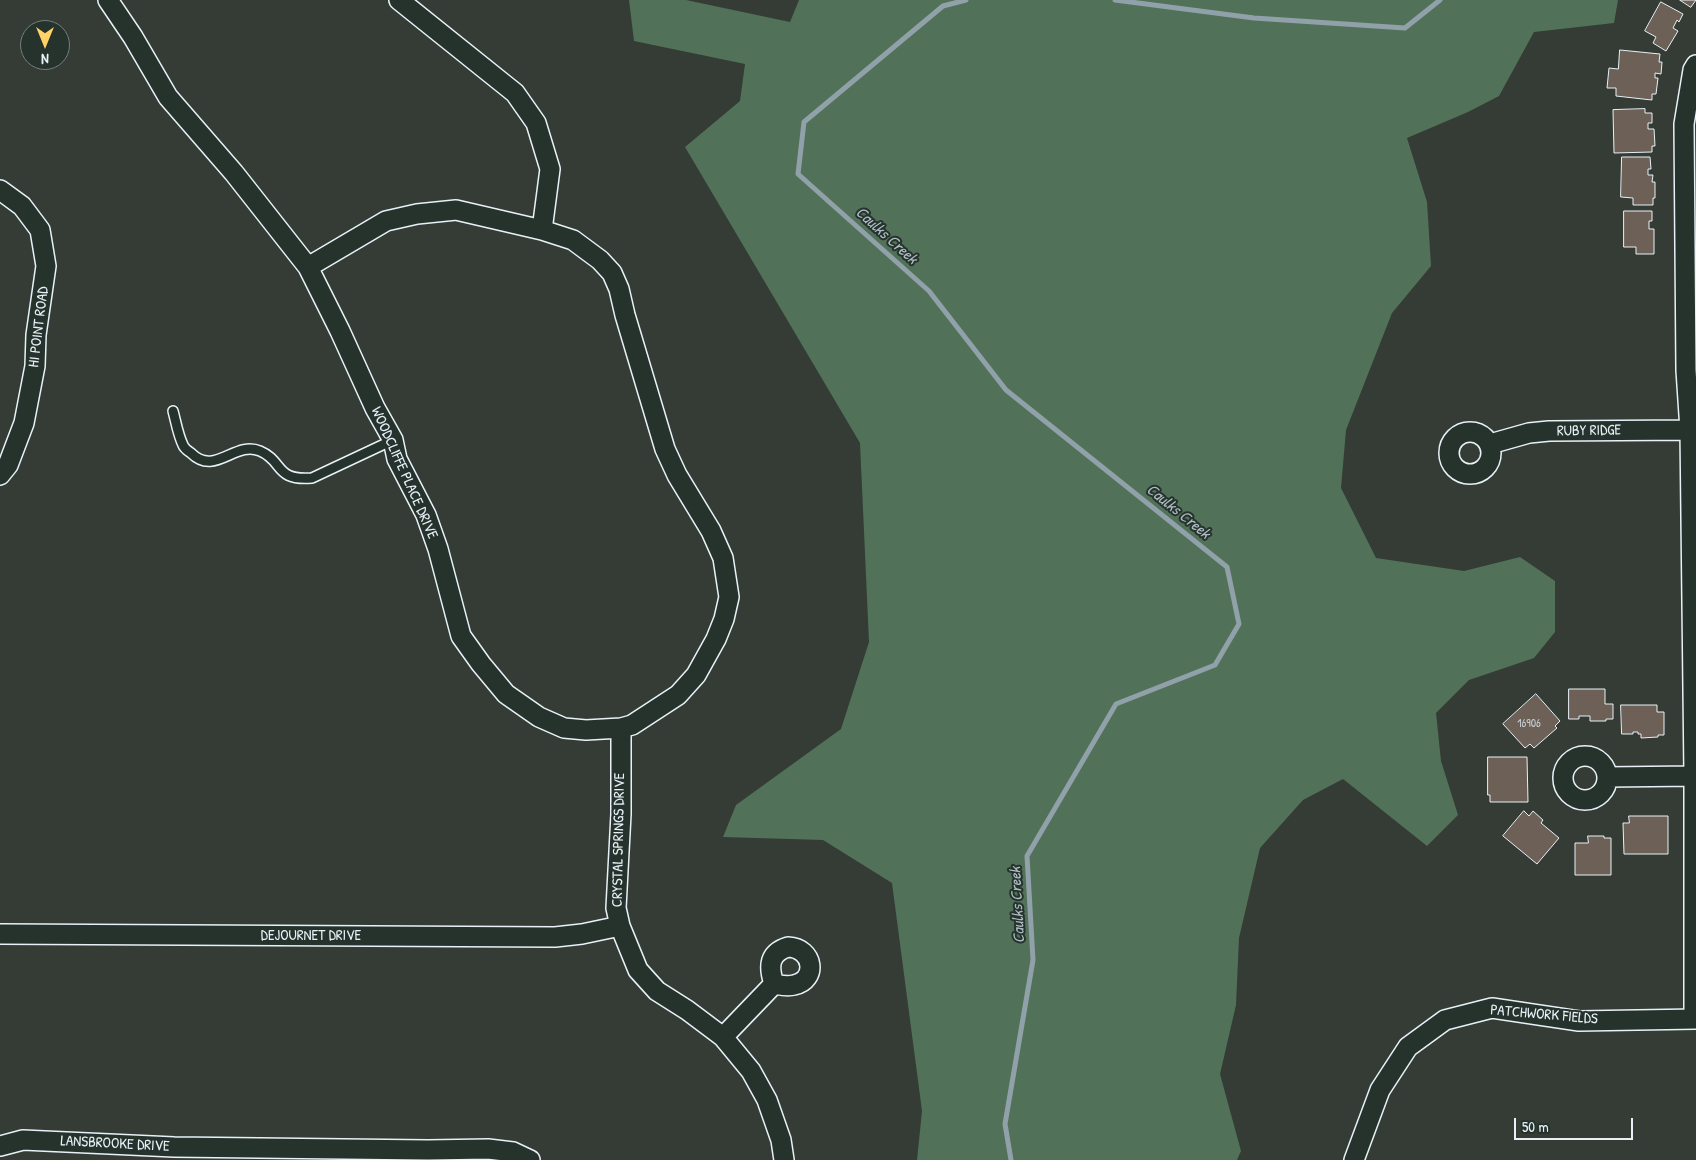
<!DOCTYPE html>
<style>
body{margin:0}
#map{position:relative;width:1696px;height:1160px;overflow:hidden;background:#343c35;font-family:"Patrick Hand",sans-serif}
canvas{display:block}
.north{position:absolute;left:20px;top:20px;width:50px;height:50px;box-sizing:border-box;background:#26332d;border:1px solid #747f7e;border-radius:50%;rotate:180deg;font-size:14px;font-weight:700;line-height:20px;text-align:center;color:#e8f1f8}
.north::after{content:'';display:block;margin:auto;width:18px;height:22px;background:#ffd166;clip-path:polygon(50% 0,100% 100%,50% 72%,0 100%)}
.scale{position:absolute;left:1514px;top:1118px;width:119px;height:22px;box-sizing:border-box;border:2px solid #e8f1f8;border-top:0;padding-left:6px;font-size:15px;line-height:18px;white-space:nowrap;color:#e8f1f8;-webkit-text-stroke:4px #26332d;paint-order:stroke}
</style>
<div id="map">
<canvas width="1696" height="1160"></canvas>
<div class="north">N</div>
<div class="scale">50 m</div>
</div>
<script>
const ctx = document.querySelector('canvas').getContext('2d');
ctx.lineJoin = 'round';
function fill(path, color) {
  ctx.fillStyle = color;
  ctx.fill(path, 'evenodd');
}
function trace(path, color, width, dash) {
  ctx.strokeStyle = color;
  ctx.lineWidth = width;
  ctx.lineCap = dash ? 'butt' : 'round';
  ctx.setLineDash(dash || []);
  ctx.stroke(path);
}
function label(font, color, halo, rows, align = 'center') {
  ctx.font = font + ' "Patrick Hand",sans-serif';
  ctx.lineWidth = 4;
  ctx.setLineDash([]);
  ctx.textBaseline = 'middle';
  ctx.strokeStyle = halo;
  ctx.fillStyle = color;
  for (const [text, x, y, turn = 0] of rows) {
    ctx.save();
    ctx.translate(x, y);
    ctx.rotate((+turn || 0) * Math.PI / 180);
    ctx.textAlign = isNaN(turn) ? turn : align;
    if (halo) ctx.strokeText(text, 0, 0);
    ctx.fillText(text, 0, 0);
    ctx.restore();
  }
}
fill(new Path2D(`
 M629,0H686L790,22L799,0H1618L1614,23L1534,32L1499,96L1468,112L1407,138L1427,202L1431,266L1392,313L1346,430L1341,488L1376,558L1464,571L1520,557L1555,581V632L1534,658L1469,680L1436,713L1441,761L1458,815L1427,846L1343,779L1303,800L1260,848L1239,938L1236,1005L1220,1074L1241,1151L1237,1160H917L922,1111L892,883L823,840L723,837L736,805L841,729L869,642L860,443L685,147L740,101L745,64L634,41Z`), '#527159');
trace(new Path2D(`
 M966,0L943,6L804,122L798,174L929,291L1006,390L1227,567L1239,624L1215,665L1116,704L1027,856L1033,960L1005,1124L1011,1160
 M1115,0L1254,18L1405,28L1440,0`), '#90a1a9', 5);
const building = new Path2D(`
 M1680,0H1696L1691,7Z
 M1661,2L1683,14L1679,22L1677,20L1673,28L1678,31L1666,51L1653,43L1656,37L1645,31Z
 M1620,50L1660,54L1659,62H1662L1661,74L1655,73V78H1658L1656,94H1652V100L1616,96V88H1607L1609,68L1618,69Z
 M1645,109V113H1652V123H1648V129H1654L1655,146H1652V152L1614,153L1613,110Z
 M1622,157H1650L1651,169H1648V175H1653L1652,182H1655V198H1653V205H1633V198L1621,197Z
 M1624,211H1652V221H1649V229H1654V254H1636V247H1624Z
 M1569,689H1605V704H1613V719H1606V721H1590V716H1579V719H1569Z
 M1536,694L1560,721L1555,726L1557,728L1534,748L1530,744L1525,748L1503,724Z
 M1621,705H1657V712H1664V735H1658V737L1641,738V734H1638V732H1633V734H1622Z
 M1488,757H1527L1528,802H1490V795H1488Z
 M1524,811L1529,816L1533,811L1543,820L1541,823L1559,838L1537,864L1503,836Z
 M1629,816H1668V854H1624L1623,823H1629Z
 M1588,836H1604V838H1611V875H1575V843H1588Z`);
fill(building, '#6c6057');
trace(building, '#e8f1f8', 1);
const service = new Path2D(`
 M173,411C176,422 178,435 183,445C184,448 188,451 191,453C215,477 235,440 260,451C284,461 274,481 312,478L393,440`);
const minor = new Path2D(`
 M108,0L133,37L168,97L234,173L308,267L340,331L375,408L393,440L397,459L426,515L438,549L461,636L481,664L506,694L539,717L564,728L586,730L621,728L632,725L678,695L696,675L716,639L724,619L729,597L723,558L711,531L677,475L665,449L625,315L619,289L612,273L600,260L573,240L542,230L456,210L417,214L386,221L308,267
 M399,0L515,93L536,123L550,169L542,230
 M0,190L22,206L40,230L46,266L36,335L35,366L24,423L8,465L0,475
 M1449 453a21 21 0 1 1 42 0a21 21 0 1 1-42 0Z
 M1490,444L1529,433L1549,431L1690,430
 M621,728V814L616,908L620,926L638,970L657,991L687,1010L723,1037L751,1071L767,1100L781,1140L784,1160
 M1563 778a22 22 0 1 1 44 0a22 22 0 1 1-44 0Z
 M1607,777L1694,776
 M0,934L555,937L582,934L620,926
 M788,947C814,948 818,980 794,985C787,987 780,985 774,984C768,966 769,953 788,947Z
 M1694,1019V776L1690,430L1686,370L1684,124L1693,70L1696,65
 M723,1037L774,984
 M0,1146L23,1140L174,1147L428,1150L488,1149L513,1152L530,1160
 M1354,1160L1380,1090L1408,1047L1445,1020L1492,1008L1579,1021L1696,1019`);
trace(service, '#e8f1f8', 12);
trace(minor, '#e8f1f8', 22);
trace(service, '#26332d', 9);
trace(minor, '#26332d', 19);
label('12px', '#c9cdd0', null, [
 ["16906",1529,724]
]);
label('15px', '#e8f1f8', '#26332d', [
 ["HI POINT ROAD",39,327,-83],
 ["RUBY RIDGE",1589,431,-1],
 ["WOODCLIFFE PLACE DRIVE",404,473,66],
 ["CRYSTAL SPRINGS DRIVE",619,840,-89],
 ["DEJOURNET DRIVE",311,936],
 ["PATCHWORK FIELDS",1544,1015,5],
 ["LANSBROOKE DRIVE",115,1144,3]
]);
label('italic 16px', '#adbcc3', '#26332d', [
 ["Caulks Creek",886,236,42],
 ["Caulks Creek",1178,512,39],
 ["Caulks Creek",1018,905,-93]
]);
</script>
